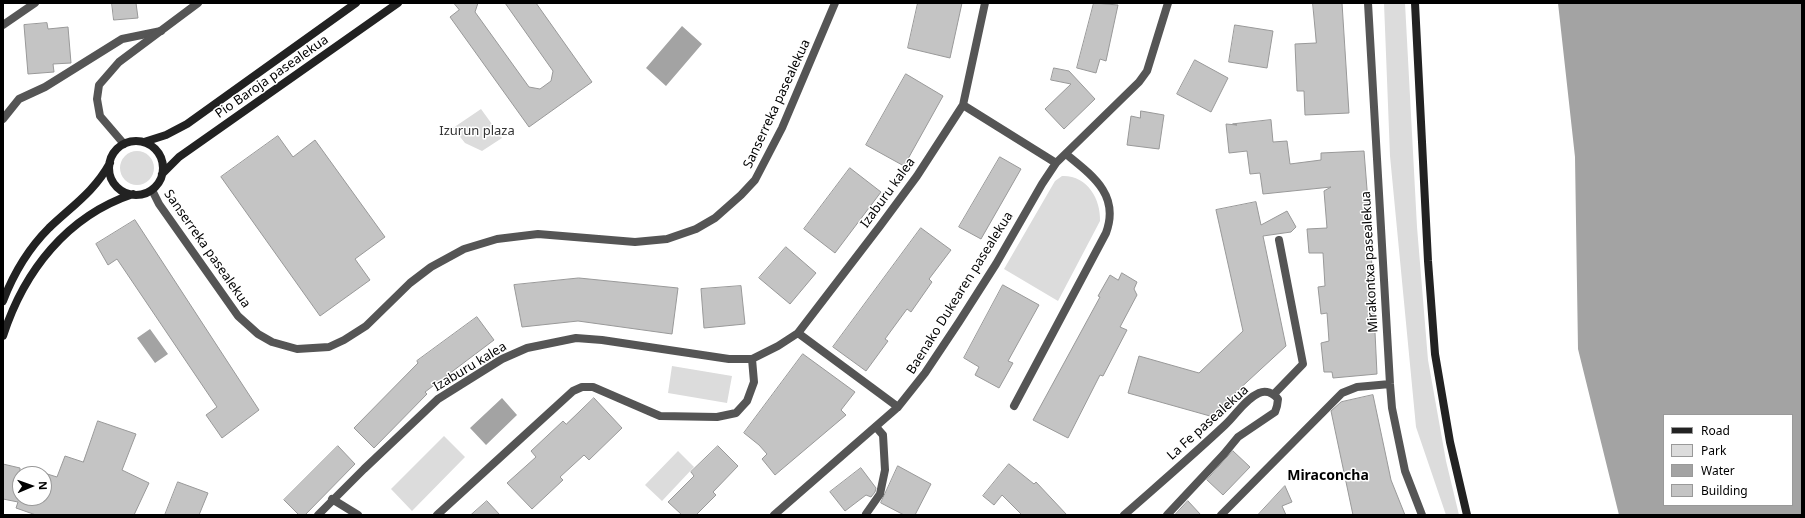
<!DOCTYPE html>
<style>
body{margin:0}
#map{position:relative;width:1805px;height:518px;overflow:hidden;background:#fff;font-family:"Noto Sans",sans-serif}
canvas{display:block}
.frame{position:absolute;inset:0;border:4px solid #000;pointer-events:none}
.legend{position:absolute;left:1663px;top:414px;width:130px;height:92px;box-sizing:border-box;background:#fff;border:1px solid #999;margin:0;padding:5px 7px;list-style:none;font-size:12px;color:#000}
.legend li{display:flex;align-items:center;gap:8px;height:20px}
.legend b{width:20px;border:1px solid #999}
.north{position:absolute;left:12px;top:466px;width:40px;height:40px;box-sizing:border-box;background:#fff;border:1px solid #999;border-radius:50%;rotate:88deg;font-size:11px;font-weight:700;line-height:16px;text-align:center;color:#000}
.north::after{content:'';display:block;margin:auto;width:14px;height:18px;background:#000;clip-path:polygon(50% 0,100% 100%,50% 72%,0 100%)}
</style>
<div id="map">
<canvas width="1805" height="518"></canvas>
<div class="frame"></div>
<ul class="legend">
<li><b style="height:5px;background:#222"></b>Road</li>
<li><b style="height:11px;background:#dcdcdc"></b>Park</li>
<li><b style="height:11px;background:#a3a3a3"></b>Water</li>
<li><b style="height:11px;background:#c4c4c4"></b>Building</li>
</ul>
<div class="north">N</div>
</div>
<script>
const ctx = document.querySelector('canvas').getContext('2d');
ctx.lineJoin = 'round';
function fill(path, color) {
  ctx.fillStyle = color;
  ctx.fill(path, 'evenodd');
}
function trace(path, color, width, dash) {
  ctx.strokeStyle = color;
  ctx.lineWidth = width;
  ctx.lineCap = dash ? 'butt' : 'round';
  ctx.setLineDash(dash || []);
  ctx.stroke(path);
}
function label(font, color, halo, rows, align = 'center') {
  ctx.font = font + ' "Noto Sans",sans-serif';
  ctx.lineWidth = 3;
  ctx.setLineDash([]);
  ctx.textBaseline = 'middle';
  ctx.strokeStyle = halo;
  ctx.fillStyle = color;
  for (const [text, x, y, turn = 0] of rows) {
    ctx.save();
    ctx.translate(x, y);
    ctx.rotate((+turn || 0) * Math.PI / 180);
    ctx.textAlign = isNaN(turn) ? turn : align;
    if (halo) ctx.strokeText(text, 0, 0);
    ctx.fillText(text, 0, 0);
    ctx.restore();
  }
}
fill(new Path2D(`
 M1384,3H1405L1417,227L1428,360L1446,461L1459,515H1446L1416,427L1390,156Z
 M481,109L502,138L482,151L465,143L453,128Z
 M120 168a17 17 0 1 1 34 0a17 17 0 1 1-34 0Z
 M1062,176C1087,175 1101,199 1100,221L1058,301L1004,269L1055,181Z
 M672,366L732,376L727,403L668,393Z
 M444,436L465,457L412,511L391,489Z
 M678,451L694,467L662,501L645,485Z`), '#dcdcdc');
fill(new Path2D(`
 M1558,3H1802V515H1619L1578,349L1575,157ZM1664,415H1792V505H1664Z
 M682,26L702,44L666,86L646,68Z
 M150,329L168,354L155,363L137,338Z
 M502,398L517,415L486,445L470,428Z`), '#a3a3a3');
const building = new Path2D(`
 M112,3H136L138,18L114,20Z
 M454,3H478L475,12L529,87L540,89L551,81L553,71L505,3H536L592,82L529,127L450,17L459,10Z
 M918,3H962L950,58L908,48Z
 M1094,3L1118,5L1106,61L1100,59L1096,73L1077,68Z
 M1313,3H1342L1349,113L1305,115L1304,91H1297L1295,44L1316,43Z
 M47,23L48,29L68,27L71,63L53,64L54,72L28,74L24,25Z
 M1235,25L1273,31L1267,68L1229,62Z
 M1195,60L1228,78L1211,112L1177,94Z
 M1054,68L1069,71L1095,99L1064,129L1045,109L1071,84L1051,80Z
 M906,74L943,96L904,166L866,145Z
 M1141,111L1164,115L1159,149L1127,145L1131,116L1140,118Z
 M1271,120L1273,142L1287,141L1290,164L1321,160V153L1364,151L1370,227L1377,374L1333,378L1332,372H1324L1321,343L1329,341L1327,313L1321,314L1318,287L1325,286L1323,253H1309L1307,229L1327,228L1324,191L1331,187L1263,194L1260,173L1250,174L1247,151L1229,153L1226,124L1237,125L1233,124Z
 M278,136L293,157L315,140L385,237L355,259L370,280L320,316L221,177Z
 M1000,157L1021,169L981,239L959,227Z
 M850,168L881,192L835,253L804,229Z
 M1256,202L1261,225L1287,211L1296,227L1291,232L1263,236L1286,346L1210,416L1128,393L1139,356L1199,373L1243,331L1216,210Z
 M135,220L259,410L222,438L206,415L217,407L117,259L108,265L96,244Z
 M921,228L951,250L929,279L932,282L911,312L907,309L885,339L888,341L866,371L833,347Z
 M786,247L816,273L790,304L759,278Z
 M1122,273L1137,282L1134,289L1137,295L1120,327L1127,330L1103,376L1100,375L1068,438L1033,420L1100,297L1098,296L1110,275L1118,280Z
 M579,278L678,288L672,334L578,321L522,327L514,285Z
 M1003,285L1039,305L1008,361L1013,363L999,388L975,375L979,367L964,358Z
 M741,286L745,324L704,328L701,289Z
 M477,317L494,340L425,392L427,394L374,448L354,428L418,363L417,361Z
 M803,354L855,392L841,410L846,415L775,475L762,459L767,454L759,445L744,433Z
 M1373,395L1391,480L1405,515H1353L1331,411L1341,402Z
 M594,398L622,428L589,460L584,455L560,477L563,480L532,509L507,483L536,457L531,451L563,421L566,424Z
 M98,421L136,434L122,470L149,483L134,515H36L16,508L18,502L3,499V464L20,468V498H44V473L57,477L65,456L83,462Z
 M338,446L355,464L305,515H299L284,500Z
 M718,446L738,466L713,492L716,495L696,515H682L668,502L694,476L691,472Z
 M1233,451L1250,467L1223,495L1207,480Z
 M1009,464L1034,484L1036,482L1067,515H1022L1002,495L994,505L983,496Z
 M898,466L931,484L915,515H904L881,503Z
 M861,468L876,488L875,492L871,497L866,495L845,511L830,492Z
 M178,482L208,493L199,515H165Z
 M1285,486L1292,502L1282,506L1286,515H1258Z
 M487,501L500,515H471Z
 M1188,501L1201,515H1175Z`);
fill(building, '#c4c4c4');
trace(building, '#999', 1);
trace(new Path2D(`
 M3,119L19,99L45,87L122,39L161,31
 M1274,394L1303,364L1279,240
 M866,514L880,494L885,470L883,435L876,427`), '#555', 8);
trace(new Path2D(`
 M1368,3L1390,384L1392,408L1405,471L1422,515
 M3,25L35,3
 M963,105L1056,163
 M124,144L100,116L97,99L99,85L119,62L198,3
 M152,190L159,204L238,316L258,334L272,342L297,349L329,347L344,340L366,326L410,283L431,267L464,249L497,239L538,234L635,242L667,239L696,229L715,218L741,195L755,180L782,128L835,3
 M798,333L898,407
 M1014,406L1106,233C1120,195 1093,176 1066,154
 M332,499L358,515
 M318,515L364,469L438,399L502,359L527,348L576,338L602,340L729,359H752L778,346L798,333L880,226L917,176L963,105L985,3
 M437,515L573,391L582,387H593L660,416L717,417L736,413L747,401L754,382L752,359
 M774,515L898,407L925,373L959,322L996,264L1042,184L1056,163L1139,82L1147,71L1168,3
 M1124,515C1158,485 1192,456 1225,425C1236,415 1245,399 1259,393C1266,390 1273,393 1278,399L1277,406L1275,412L1238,437L1224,454L1167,515
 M1221,515L1342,393L1357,387L1390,384`), '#555', 8);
trace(new Path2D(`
 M1415,3L1428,261L1435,354L1450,442L1467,515
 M109 168a27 27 0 1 1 54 0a27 27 0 1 1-54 0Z
 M144,142L166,135L187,124L356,3
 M162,174L179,157L398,3
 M3,301C13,275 29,248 49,228C72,206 94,192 110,163
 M3,336C24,271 67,216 133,194`), '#222', 8);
label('13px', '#000', '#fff', [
 ["Pio Baroja pasealekua",272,77,-35],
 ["Sanserreka pasealekua",777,104,-65],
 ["Izaburu kalea",888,193,-54],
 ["Sanserreka pasealekua",207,249,55],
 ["Mirakontxa pasealekua",1370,262,-93],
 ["Baenako Dukearen pasealekua",960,293,-58],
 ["Izaburu kalea",470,367,-31],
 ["La Fe pasealekua",1208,423,-42]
]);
label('13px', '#333', '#fff', [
 ["Izurun plaza",477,131]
]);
label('bold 14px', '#000', '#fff', [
 ["Miraconcha",1328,476]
]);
</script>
